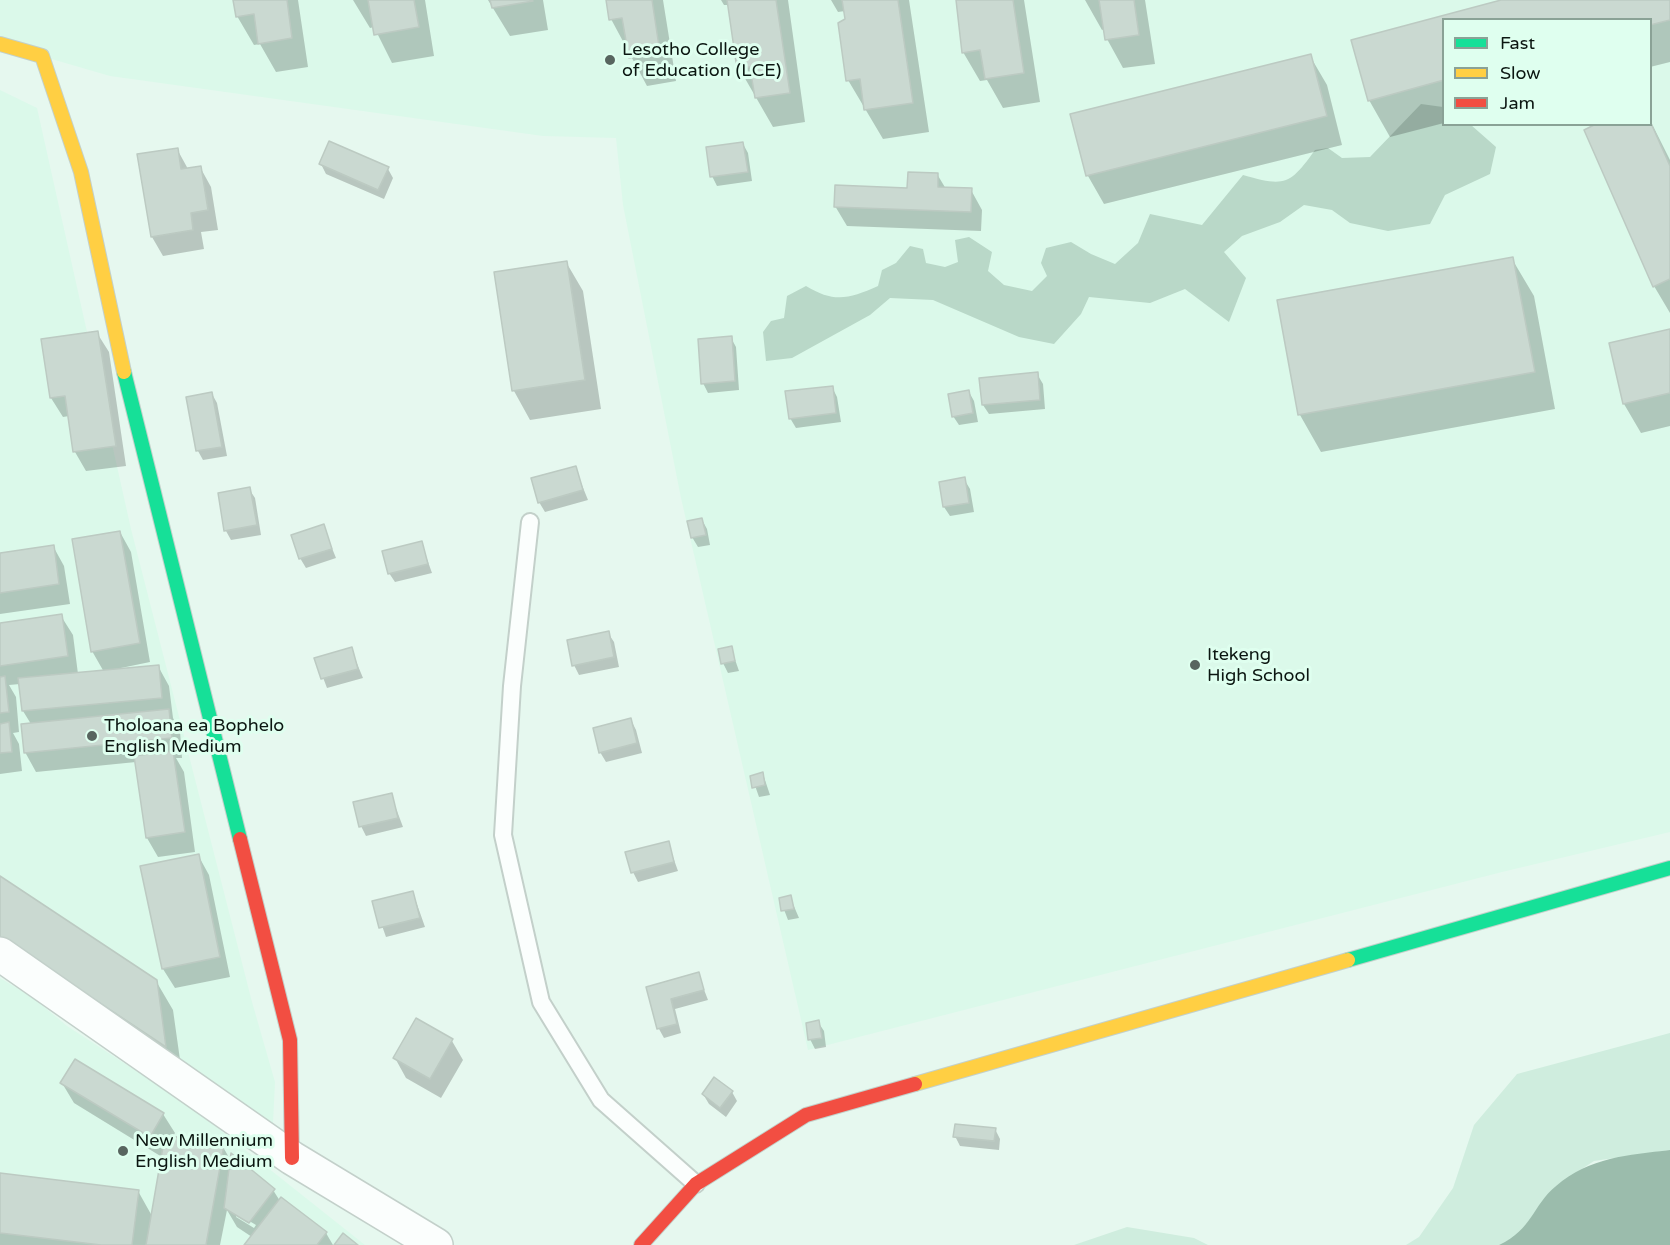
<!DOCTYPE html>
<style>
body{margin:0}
#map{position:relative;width:1670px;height:1245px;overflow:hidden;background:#e6f8ef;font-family:"Varela Round",sans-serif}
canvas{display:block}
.legend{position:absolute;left:1442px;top:18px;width:210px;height:108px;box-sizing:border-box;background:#dfffef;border:2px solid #8aa296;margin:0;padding:8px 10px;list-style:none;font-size:18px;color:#0b1611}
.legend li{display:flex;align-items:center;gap:12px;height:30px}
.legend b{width:30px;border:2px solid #8aa296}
</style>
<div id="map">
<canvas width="1670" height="1245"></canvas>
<ul class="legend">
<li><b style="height:8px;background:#16e098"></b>Fast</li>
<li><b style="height:8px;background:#ffcf43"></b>Slow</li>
<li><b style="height:8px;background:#f24e42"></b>Jam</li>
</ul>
</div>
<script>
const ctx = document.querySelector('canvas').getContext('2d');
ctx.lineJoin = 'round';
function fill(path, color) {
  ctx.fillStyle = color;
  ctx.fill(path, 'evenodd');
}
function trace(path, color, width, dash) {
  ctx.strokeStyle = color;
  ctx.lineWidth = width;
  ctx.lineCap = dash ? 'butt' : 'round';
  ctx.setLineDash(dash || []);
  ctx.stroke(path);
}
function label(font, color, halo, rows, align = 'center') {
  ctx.font = font + ' "Varela Round",sans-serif';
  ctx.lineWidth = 6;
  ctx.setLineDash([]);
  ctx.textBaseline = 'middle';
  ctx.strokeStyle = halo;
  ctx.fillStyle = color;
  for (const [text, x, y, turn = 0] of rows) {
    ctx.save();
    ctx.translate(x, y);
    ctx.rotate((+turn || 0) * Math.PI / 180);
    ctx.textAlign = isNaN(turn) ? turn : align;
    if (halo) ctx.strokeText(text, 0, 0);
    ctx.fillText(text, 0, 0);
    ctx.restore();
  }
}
fill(new Path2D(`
 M0,0H1670V832L1502,872L808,1050L681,498L623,205L616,138L543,136L110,76L0,44ZM1444,20H1650V124H1444Z
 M0,90L37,108L131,529L252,1002L275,1082L273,1123L0,943Z
 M0,978L32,997L67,1026L190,1106L365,1245H0Z`), '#dbf9ea');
fill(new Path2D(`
 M1670,1033V1150L1594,1161L1556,1186L1517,1236L1499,1245H1406L1419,1237L1453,1188L1474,1125L1517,1074Z
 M1127,1227L1194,1238L1208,1245H1074Z`), '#cfedde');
fill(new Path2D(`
 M1421,104L1443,107L1444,124L1471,125L1496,147L1490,174L1445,195L1430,224L1388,231L1350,223L1332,210L1304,205L1280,222L1242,236L1224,252L1246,278L1229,322L1185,289L1150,303L1089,297L1081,314L1054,344L1019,337L933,300L890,298L870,315L792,358L766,361L763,332L771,321L784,318L787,296L806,286C834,303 849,299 878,286L882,270L896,263L910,246L923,249L926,263L945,267L958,262L955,240L969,237L992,252L988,271L1004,285L1032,291L1047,276L1041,263L1046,248L1071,242L1091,254L1115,264L1138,243L1150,214L1202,225L1243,175C1285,187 1290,185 1315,150L1328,148L1342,158L1370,157Z`), '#b9d8c8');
fill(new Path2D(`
 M1670,1150V1245H1499C1533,1229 1532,1206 1556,1186C1590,1157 1628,1155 1670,1150Z`), '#9bbcac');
fill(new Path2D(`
 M235,0H298L308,67L276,72L260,44L254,45L237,16Z
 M353,0H425L434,56L392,63L374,27L370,28Z
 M488,0H543L548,30L510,36Z
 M608,0H663L676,81L647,86L611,19Z
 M721,0H788L805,122L773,127L739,68L729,5H724Z
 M831,0H909L929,132L883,139L848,80L845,11L838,12Z
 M959,0H1024L1040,102L1003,108L987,80L980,81L963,52L956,2Z
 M1085,0H1145L1155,64L1123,68L1107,39L1105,29L1102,30Z
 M1507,0H1670V62L1650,67V20H1444V123L1390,137L1369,100L1353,41Z
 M1310,56L1327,85L1342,145L1104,204L1088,176Z
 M1650,120L1670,160V313L1654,286Z
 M743,144L748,153L752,181L717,186L712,176Z
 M177,149L188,169L200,167L211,187L218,230L201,232L204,249L163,256L152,237Z
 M321,164L388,169L393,178L384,199L326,174Z
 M937,174L946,189L971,190L982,210L981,231L847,226L835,206L909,190Z
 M1512,259L1534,296L1555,409L1321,452L1300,415L1279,301Z
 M566,262L583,291L601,409L530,420L514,391L496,273Z
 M1670,330V426L1641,433L1624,404L1611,345Z
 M97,333L109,352L126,466L86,471L75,452L69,416L63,417L51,398Z
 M731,338L736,347L739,390L708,393L703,383Z
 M1037,374L1043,384L1045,409L989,414L983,405Z
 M832,387L837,397L841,422L796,428L790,418Z
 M969,392L974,401L978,422L959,425L953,416Z
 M212,394L217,403L227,456L203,460L198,451L188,398Z
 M575,468L588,500L545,512L539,502Z
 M964,479L970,489L974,512L950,516L944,507Z
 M249,489L255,498L261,535L231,540L226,531Z
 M702,520L707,529L710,545L698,547L692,537Z
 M323,526L336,558L306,568L300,558Z
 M120,532L131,552L150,662L121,668V670L158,666L169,686L173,718L180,731L182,758H176L184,772L195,852L158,857L147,838L136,762L36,772L25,752L31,724L23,711L20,684L9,685L16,697L19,732L13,733L19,744L22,771L0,774V624L61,616L73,635L78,674L104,672L92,651Z
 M421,542L432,573L395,582L389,573Z
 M53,546L64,566L70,604L0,614V554Z
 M608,633L614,642L619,667L579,675L574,665Z
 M731,648L739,671L728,673L723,663Z
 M351,649L363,678L327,688L316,659Z
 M631,720L636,730L642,753L606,762L600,752Z
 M763,774L770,795L759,797L752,777Z
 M391,795L403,827L366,836L361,826Z
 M668,843L678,871L638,882L633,872Z
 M198,855L209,875L230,977L175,988L163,969L142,867Z
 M0,878L156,981L173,1010L182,1074L0,954Z
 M413,893L425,927L386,937L374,903Z
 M790,897L799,918L788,920L780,899Z
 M698,974L708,1000L675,1009L681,1033L664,1038L659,1029L648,988Z
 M818,1022L824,1031L826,1047L815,1049L810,1039Z
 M452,1041L463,1060L441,1098L406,1078L395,1058Z
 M62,1083L163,1114L175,1133L172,1138L223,1147L231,1161L273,1190L280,1201L326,1233L333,1245H246L252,1237L237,1227L227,1210L220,1245H0V1174L138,1191L152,1216L162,1157L74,1103ZM236,1213L256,1225L254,1228L236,1217Z
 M732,1092L737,1101L726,1117L709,1104L703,1094Z
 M995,1129L1000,1139L999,1150L960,1146L955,1136Z`), '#0003');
const building = new Path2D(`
 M233,0H287L292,38L258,44L254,14L236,17Z
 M368,0H414L419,27L374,35Z
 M490,0H532L533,1L492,8Z
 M606,0H652L660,53L629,58L622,18L609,20Z
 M727,0H776L790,93L755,98L750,67L737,69Z
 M842,0H898L913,103L864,110L860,79L846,81L838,23L845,19Z
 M956,0H1013L1024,73L985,79L980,50L962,53Z
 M1099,0H1134L1139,35L1105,40Z
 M1501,0H1670V20L1650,25V20H1444V80L1368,101L1351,40Z
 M1311,54L1327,116L1086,176L1070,114Z
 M1650,121L1670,166V279L1653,287L1584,130L1596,124H1650Z
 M329,141L389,167L378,190L319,164Z
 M743,142L748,172L710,177L706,147Z
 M178,148L181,169L201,166L208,210L191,213L193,230L151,237L137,154Z
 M908,172L938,173V187L972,188L971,212L834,207L835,185L907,188Z
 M1513,257L1535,372L1298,415L1277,300Z
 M567,261L585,380L512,391L494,272Z
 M1670,329V393L1623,404L1609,343Z
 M98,331L116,446L73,452L65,396L50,398L41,339Z
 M732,336L735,381L701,384L698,339Z
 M1038,372L1040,400L982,405L979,378Z
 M833,386L836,413L789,419L785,391Z
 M969,390L973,413L952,417L948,394Z
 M212,392L222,447L196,451L186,397Z
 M576,466L583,490L538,503L531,478Z
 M965,477L969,503L943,507L939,482Z
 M250,487L257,525L224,531L218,493Z
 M702,518L706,535L691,538L687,521Z
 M324,524L332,549L299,559L291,535Z
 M120,531L140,643L91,652L72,539Z
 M422,541L428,564L388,574L382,551Z
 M54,545L59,584L0,593V553Z
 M62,614L68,656L0,666V623Z
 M609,631L614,657L572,666L567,640Z
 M732,646L735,661L721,664L718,649Z
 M352,647L358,669L321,679L314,658Z
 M159,665L162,698L22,711L18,678Z
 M5,676L9,712L0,713V677Z
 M169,709L172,738L24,753L21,724Z
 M631,718L637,743L599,753L593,728Z
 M9,722L12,752L0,753V724Z
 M173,751L185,832L146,838L134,756Z
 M763,772L765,785L752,788L750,776Z
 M392,793L398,818L359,827L353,802Z
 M669,841L674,862L631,873L625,852Z
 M199,854L220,957L162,969L140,866Z
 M0,876L157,980L166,1047L0,937Z
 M413,891L420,918L379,928L372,901Z
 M791,895L794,909L781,911L779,898Z
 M699,972L704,990L671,999L677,1024L657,1029L646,987Z
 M416,1018L453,1039L430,1079L393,1058Z
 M819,1020L822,1038L808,1040L806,1023Z
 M75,1059L164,1113L150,1137L60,1083Z
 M714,1077L733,1091L720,1108L702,1094Z
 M955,1124L996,1128L994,1141L953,1137Z
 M165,1135L224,1145L206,1245H146Z
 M231,1153L275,1189L249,1223L224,1208Z
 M0,1173L139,1190L132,1245H101L0,1233Z
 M281,1197L327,1232L317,1245H244Z
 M343,1233L358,1245H334Z`);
fill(building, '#cad9d1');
trace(building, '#bccac2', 1.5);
const lane = new Path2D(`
 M530,522L512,686L503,835L541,1002L601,1100L696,1184`);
const street = new Path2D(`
 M0,954L292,1158L436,1245`);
const fast = new Path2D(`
 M124,372L240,839
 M1348,960L1670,868`);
const slow = new Path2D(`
 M0,44L42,56L81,172L124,372
 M915,1084L1348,960`);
const jam = new Path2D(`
 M240,839L290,1040L292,1158
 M641,1245L696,1184L806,1115L915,1084`);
trace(lane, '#c3d0ca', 20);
trace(street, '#c3d0ca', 36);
trace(fast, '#c3d0ca', 16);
trace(slow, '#c3d0ca', 16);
trace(jam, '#c3d0ca', 16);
trace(lane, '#fbfefd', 16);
trace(street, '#fbfefd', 33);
trace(fast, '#16e098', 14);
trace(slow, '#ffcf43', 14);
trace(jam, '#f24e42', 14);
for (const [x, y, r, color] of [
 [610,60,6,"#58655f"],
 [1195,665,6,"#58655f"],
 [92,736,6,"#58655f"],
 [123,1151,6,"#58655f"]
]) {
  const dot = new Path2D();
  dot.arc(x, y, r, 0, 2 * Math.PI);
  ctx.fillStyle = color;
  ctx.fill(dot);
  trace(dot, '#dfffef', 2);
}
label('18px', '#0b1611', '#dfffef', [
 ["Lesotho College",622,50],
 ["of Education (LCE)",622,71],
 ["Itekeng",1207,655],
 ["High School",1207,676],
 ["Tholoana ea Bophelo",104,726],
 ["English Medium",104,747],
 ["New Millennium",135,1141],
 ["English Medium",135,1162]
], 'left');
</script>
